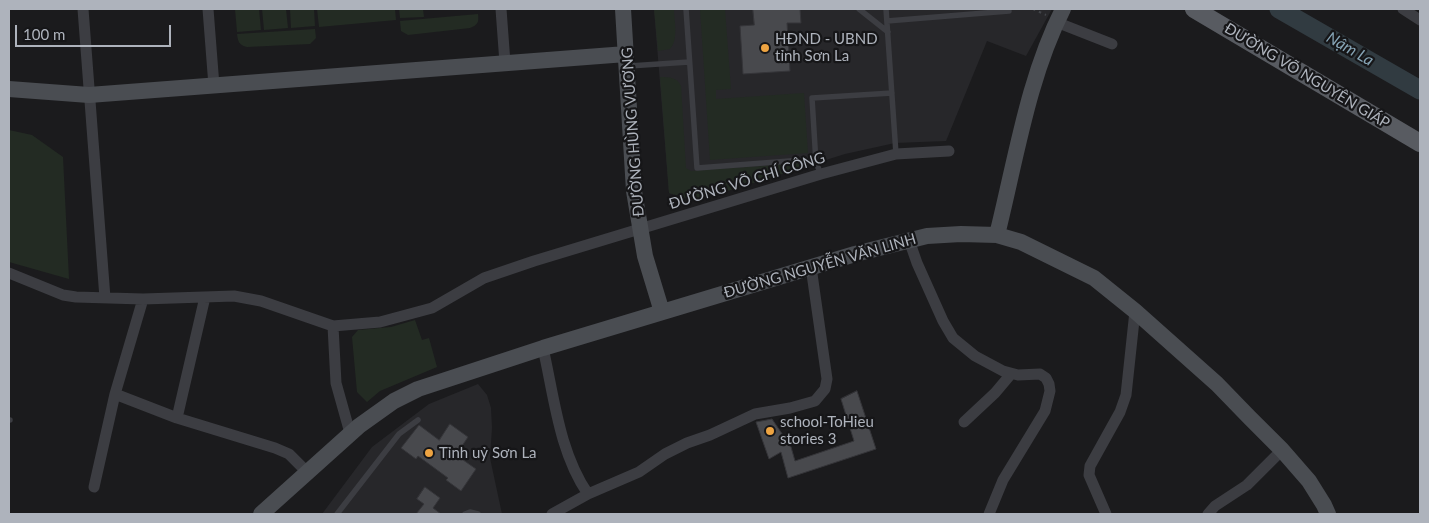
<!DOCTYPE html>
<meta charset="utf-8">
<style>
body{margin:0}
#map{position:relative;width:1429px;height:523px;overflow:hidden;background:#1b1b1d;font-family:Lato,sans-serif}
canvas{display:block}
.frame{position:absolute;inset:0;border:10px solid #aeb3bc;pointer-events:none}
.scale{position:absolute;left:15px;top:25px;width:156px;height:22px;box-sizing:border-box;border:2px solid #aeb3bc;border-top:0;padding-left:6px;font-size:15px;line-height:18px;white-space:nowrap;color:#aeb3bc;-webkit-text-stroke:4px #161618;paint-order:stroke}
</style>
<div id="map">
<canvas width="1429" height="523"></canvas>
<div class="frame"></div>
<div class="scale">100 m</div>
</div>
<script>
const ctx = document.querySelector('canvas').getContext('2d');
ctx.lineJoin = 'round';
function fill(path, color) {
  ctx.fillStyle = color;
  ctx.fill(path, 'evenodd');
}
function trace(path, color, width, dash) {
  ctx.strokeStyle = color;
  ctx.lineWidth = width;
  ctx.lineCap = dash ? 'butt' : 'round';
  ctx.setLineDash(dash || []);
  ctx.stroke(path);
}
function label(font, color, halo, rows, align = 'center') {
  ctx.font = font + ' Lato,sans-serif';
  ctx.lineWidth = 4.5;
  ctx.setLineDash([]);
  ctx.textBaseline = 'middle';
  ctx.strokeStyle = halo;
  ctx.fillStyle = color;
  for (const [text, x, y, turn = 0] of rows) {
    ctx.save();
    ctx.translate(x, y);
    ctx.rotate((+turn || 0) * Math.PI / 180);
    ctx.textAlign = isNaN(turn) ? turn : align;
    if (halo) ctx.strokeText(text, 0, 0);
    ctx.fillText(text, 0, 0);
    ctx.restore();
  }
}
fill(new Path2D(`
 M654,9H1052L1026,56L987,41L946,141L895,143L845,154L695,201L669,193Z
 M478,384L487,395L491,408L492,428L490,458L502,514H322L372,447L429,404Z`), '#27272a');
fill(new Path2D(`
 M235,9H259L261,30L237,32Z
 M262,9H286L288,28L264,30Z
 M290,9H314L315,26L291,28Z
 M317,9H395L396,20L319,27Z
 M399,9H423L424,17L400,18Z
 M654,9H674C674,21 679,39 670,49L658,51Z
 M700,9H725L731,89L716,90V99L804,93L808,153L710,160Z
 M478,14C479,22 478,25 470,28L408,35L401,31L400,21Z
 M315,29L316,38L310,44L247,47C239,45 238,42 237,34Z
 M660,77C669,77 677,77 681,86L686,168L691,171L805,163L808,166L695,201L669,193Z
 M9,130L32,135L63,157L69,279L9,262Z
 M415,320L422,340L429,338L437,367L380,391L367,402L357,392L352,337L358,330L391,327Z`), '#232b23');
trace(new Path2D(`
 M1279,9L1420,90`), '#313b41', 19);
const building = new Path2D(`
 M753,9H800L801,23H787L790,71L743,74L740,26L754,25Z
 M857,391L876,449L788,478L781,452L769,459L756,422L772,419L791,447L795,461L854,441L841,399Z
 M450,424L468,437L456,455L476,469L461,491L446,480L448,478L418,456L416,459L401,448L419,425L439,440Z
 M425,487L440,498L433,508L441,514H416L424,504L417,499Z`);
fill(building, '#48494d');
trace(building, '#353539', 1);
trace(new Path2D(`
 M1033,9L1046,15`), '#424449', 2, [2.5, 4]);
trace(new Path2D(`
 M686,9L697,168L816,159
 M859,9L888,32
 M886,9L896,154
 M887,21L1009,11
 M629,66L689,62
 M821,174L816,163L812,98L892,93
 M9,420H10
 M337,514L399,434L418,420
 M465,514L470,512L478,514`), '#3c3d42', 5.5);
trace(new Path2D(`
 M83,9L105,298
 M208,9L214,86
 M501,9L505,63
 M1403,9L1420,20
 M1056,22L1112,44
 M909,240L917,263L943,321L953,338L975,356L1003,371L1018,375L1040,374L1046,378L1049,384L1050,391L1045,411L1003,480L989,514
 M9,273L63,295L76,297L143,299L234,296L261,301L333,326L380,322L432,308L484,278L534,261L821,174L896,154L949,151
 M333,326L336,383L350,433
 M543,348C554,396 559,452 588,494
 M115,394L177,418L275,448L289,454L307,472
 M177,418L205,297
 M964,422L995,393L1011,374
 M94,487L115,394L143,299
 M552,514L588,494L639,472L665,454L687,443L710,435L755,414L790,408L815,401L825,389L827,379L811,267
 M1106,514L1089,475L1090,466L1120,412L1126,395L1135,311
 M1208,514L1215,506L1247,485L1282,450`), '#3c3d42', 11);
trace(new Path2D(`
 M623,9L634,191L645,256L662,312
 M9,89L89,95L626,54
 M997,235C1016,159 1028,78 1063,9
 M261,514L359,426L394,401L418,389L543,348L855,254L927,236L961,234L997,235L1021,242L1094,278L1135,311L1217,384L1249,417L1282,450L1309,481L1324,505L1328,514`), '#4a4d52', 16);
trace(new Path2D(`
 M1194,9L1420,143`), '#585b61', 18);
for (const [x, y, r, color] of [
 [765,48,5,"#eea442"],
 [770,431,5,"#eea442"],
 [429,453,5,"#eea442"]
]) {
  const dot = new Path2D();
  dot.arc(x, y, r, 0, 2 * Math.PI);
  ctx.fillStyle = color;
  ctx.fill(dot);
  trace(dot, '#161618', 2);
}
label('15px', '#aeb3bc', '#161618', [
 ["HĐND - UBND",775,39],
 ["tỉnh Sơn La",775,56],
 ["school-ToHieu",780,422],
 ["stories 3",780,439],
 ["Tỉnh uỷ Sơn La",439,453]
], 'left');
label('15px', '#aeb3bc', '#161618', [
 ["ĐƯỜNG VÕ NGUYÊN GIÁP",1307,76,31],
 ["ĐƯỜNG HÙNG VƯƠNG",633,132,-94],
 ["ĐƯỜNG VÕ CHÍ CÔNG",747,181,-17],
 ["ĐƯỜNG NGUYỄN VĂN LINH",820,266,-16]
]);
label('italic 16px', '#86a4b5', '#161618', [
 ["Nậm La",1350,49,30]
]);
</script>
